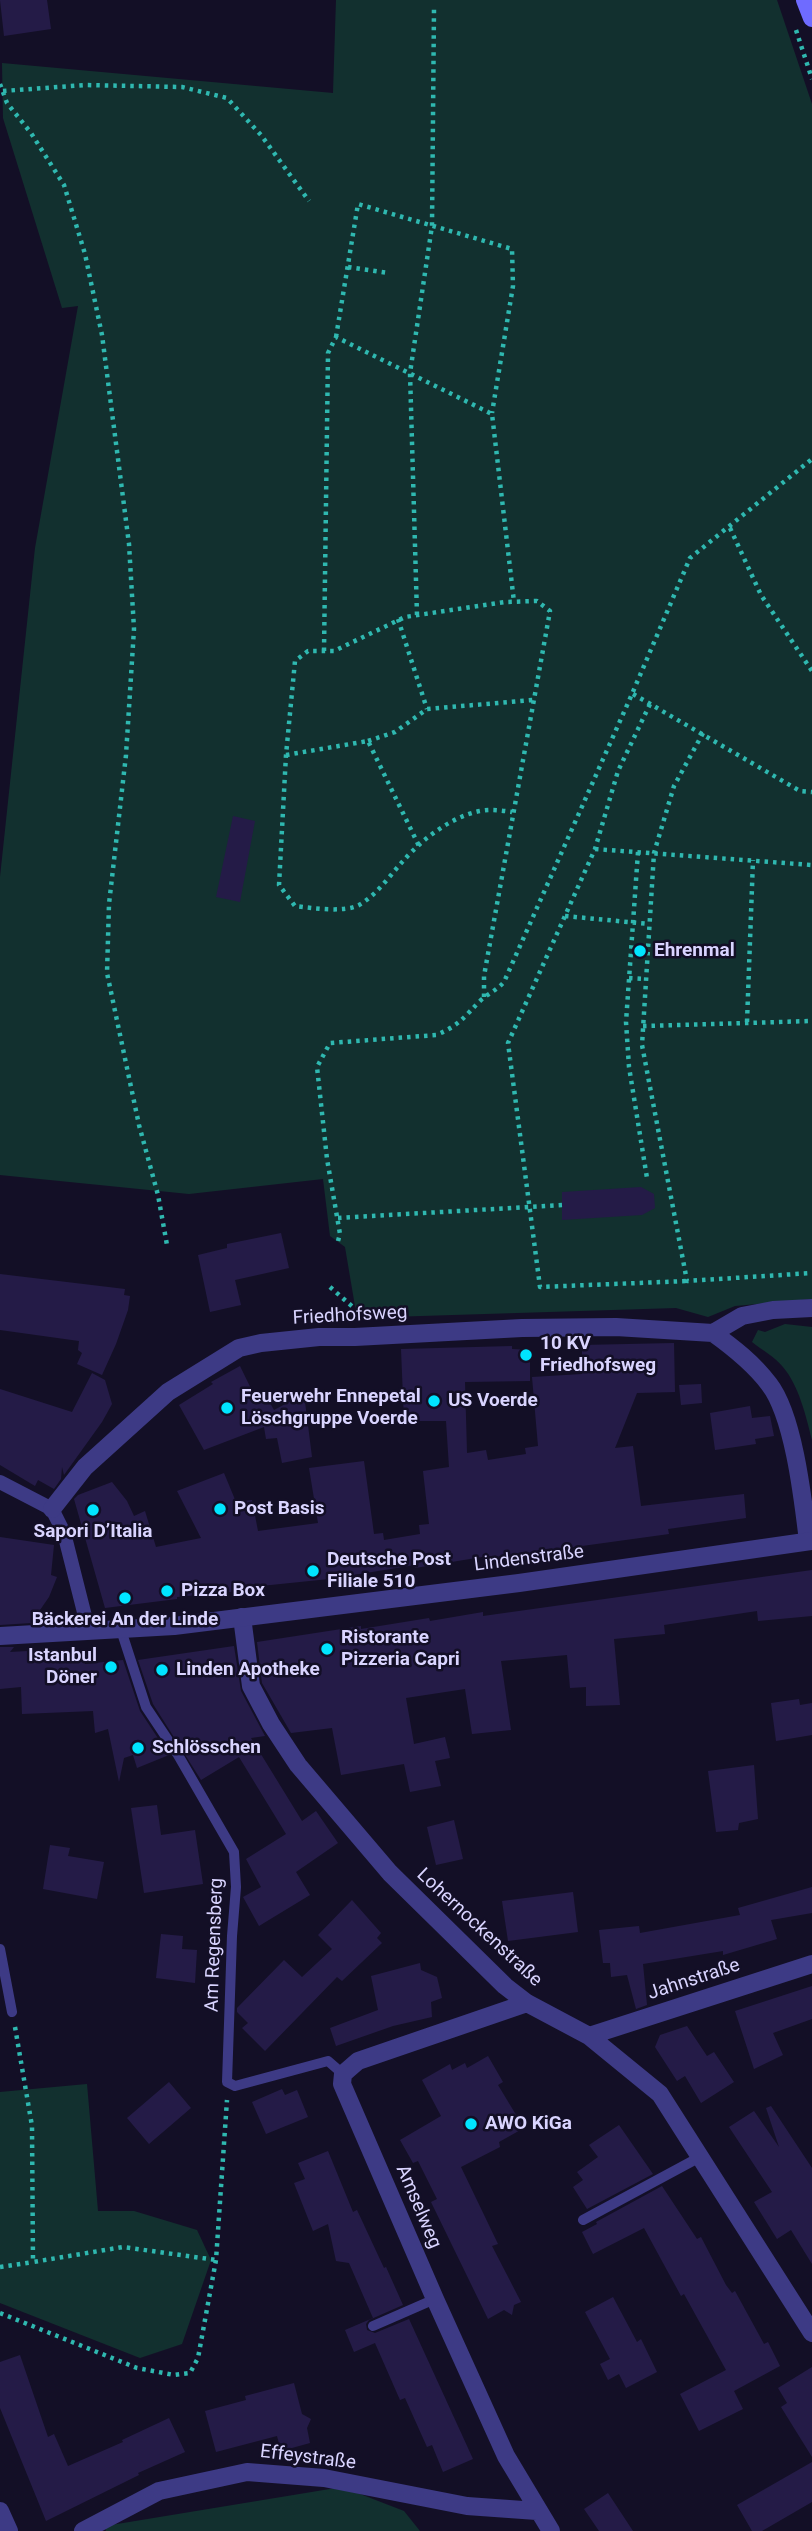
<!DOCTYPE html>
<meta charset="utf-8">
<style>
body{margin:0}
canvas{display:block;background:#130f26}
</style>
<canvas width="812" height="2531"></canvas>
<script>
const ctx = document.querySelector('canvas').getContext('2d');
ctx.lineJoin = 'round';
function fill(path, color) {
  ctx.fillStyle = color;
  ctx.fill(path, 'evenodd');
}
function trace(path, color, width, dash) {
  ctx.strokeStyle = color;
  ctx.lineWidth = width;
  ctx.lineCap = dash ? 'butt' : 'round';
  ctx.setLineDash(dash || []);
  ctx.stroke(path);
}
function label(font, color, halo, rows, align = 'center') {
  ctx.font = font + ' Roboto,sans-serif';
  ctx.lineWidth = 5;
  ctx.setLineDash([]);
  ctx.textBaseline = 'middle';
  ctx.strokeStyle = halo;
  ctx.fillStyle = color;
  for (const [text, x, y, turn = 0] of rows) {
    ctx.save();
    ctx.translate(x, y);
    ctx.rotate((+turn || 0) * Math.PI / 180);
    ctx.textAlign = isNaN(turn) ? turn : align;
    if (halo) ctx.strokeText(text, 0, 0);
    ctx.fillText(text, 0, 0);
    ctx.restore();
  }
}
fill(new Path2D(`
 M336,0H777L812,104V1299L735,1306L708,1317L676,1308L357,1318L345,1247L330,1236L323,1179L189,1194L0,1175V877L35,548L78,306L62,308L3,118L2,63L333,93Z
 M785,1324L812,1327V1440C806,1416 799,1386 783,1367C775,1357 762,1350 752,1342L758,1330L765,1332Z
 M87,2084L98,2211H134L197,2230L211,2260L182,2344L140,2358L0,2303V2092Z
 M342,2487L404,2511L420,2531H106L105,2526Z`), '#12302f');
fill(new Path2D(`
 M0,0H47L51,29L4,36Z
 M233,816L255,821L240,902L216,897Z
 M641,1187L654,1194L655,1208L642,1215L562,1220V1192Z
 M281,1233L289,1268L235,1280L241,1305L210,1312L198,1255L227,1248V1244Z
 M0,1274L125,1289L124,1295L130,1296L128,1310L116,1344L102,1375L77,1364L82,1353L78,1350L79,1341L0,1330Z
 M674,1343L675,1392L637,1393L615,1448L633,1446L641,1506L744,1494L746,1518L668,1529L669,1534L553,1550L488,1558V1556L415,1568V1565L329,1579L251,1587V1590L177,1597V1599L105,1608L74,1499L78,1495L112,1482L127,1501L134,1516L145,1511L156,1547L201,1538L177,1491L224,1473L236,1502L252,1500L258,1531L318,1523L309,1468L364,1461L374,1534L383,1533L384,1540L420,1534L419,1525L429,1524L423,1471L449,1467L446,1421H404L401,1349L512,1346V1349L530,1350V1381L465,1382L467,1453L486,1450L488,1460L526,1454L525,1448L538,1446L532,1377L582,1374V1345Z
 M240,1366L257,1401L266,1396L274,1410L304,1394L312,1457L282,1463L277,1438L266,1439L264,1427L204,1450L179,1405L213,1384L211,1382Z
 M92,1373L105,1380L112,1404L102,1422L64,1475L62,1467L61,1479L54,1489L38,1480L35,1486L0,1465V1389L72,1412Z
 M701,1384L702,1403L681,1405L679,1385Z
 M750,1406L752,1418L770,1416L774,1436L755,1439L756,1444L715,1450L710,1413Z
 M0,1537L54,1545L51,1575L57,1577L49,1597L31,1623L0,1625Z
 M812,1570V1616L758,1621L757,1611L664,1625L665,1634L614,1639L620,1705L586,1706V1687L570,1688L567,1655L501,1661L511,1730L472,1734L465,1689L406,1698L414,1744L445,1737L450,1758L435,1761L441,1786L410,1792L404,1764L341,1775L332,1728L291,1733L262,1683L257,1642L361,1626V1629L429,1618L430,1621L483,1612V1616Z
 M234,1646L241,1691L265,1736L251,1738L302,1821L316,1811L338,1843L296,1872L310,1895L259,1926L243,1897L261,1887L246,1859L286,1834L239,1757L201,1780L153,1704L138,1660Z
 M0,1647H14L10,1652L46,1650V1659L84,1657L85,1664L123,1660L140,1711L169,1755L137,1768L133,1755L124,1758L119,1782L108,1729L95,1733L93,1711L22,1714L21,1687L0,1689Z
 M799,1699L800,1705L812,1703V1735L776,1741L771,1703Z
 M754,1765L758,1819L739,1823L738,1830L716,1832L708,1771Z
 M157,1805L161,1835L195,1830L203,1884L144,1893L131,1808Z
 M454,1820L463,1859L436,1865L427,1827Z
 M50,1845L70,1848L68,1856L104,1862L97,1899L43,1889Z
 M812,1887V1913L771,1920L777,1939L723,1955V1951L643,1964L647,2005L636,2009L627,1975L611,1977L610,1963H603L599,1930L639,1926L640,1933L740,1915L738,1908Z
 M573,1892L578,1932L508,1941L502,1901Z
 M352,1900L381,1933L377,1938L382,1943L342,1981L337,1977L265,2051L242,2028L248,2023L237,2012V2008L284,1960L302,1977L332,1949L318,1935Z
 M161,1934L183,1936L182,1949L197,1950L195,1983L156,1978Z
 M420,1963L421,1970L437,1977L442,1998L431,2002L432,2017L393,2026L336,2046L330,2028L378,2010L371,1976Z
 M812,1986V2019L773,2033L783,2055L754,2069L735,2011Z
 M687,2026L707,2056L714,2052L734,2082L701,2103L685,2076L677,2081L655,2047L660,2035Z
 M488,2056L503,2082L498,2085L524,2128L499,2142L500,2147L461,2167L498,2244L492,2246L521,2302L514,2305L512,2315L504,2310L488,2319L431,2202L437,2199L418,2161L413,2163L400,2140L441,2116L422,2080L450,2064L452,2070L465,2063L467,2068Z
 M169,2082L191,2108L149,2144L127,2118Z
 M282,2089L285,2095L297,2090L308,2117L266,2134L252,2102Z
 M771,2106L812,2168V2264L791,2230L777,2239L754,2202L772,2192L729,2127L754,2111L779,2147L766,2108Z
 M619,2125L653,2174L587,2209L573,2187L583,2180L577,2172L598,2157L589,2145Z
 M328,2151L353,2212L357,2210L384,2268L386,2267L403,2305L369,2320L366,2324L367,2330L375,2333L409,2319L473,2459L443,2472L432,2445L427,2447L405,2398L400,2400L375,2343L354,2352L345,2330L373,2318L349,2263L336,2261L328,2224L313,2231L294,2183L305,2179L298,2163Z
 M662,2186L697,2239L701,2237L726,2285L732,2293L735,2291L764,2344L768,2342L780,2366L734,2391L743,2409L699,2431L680,2394L726,2370L684,2294L681,2296L644,2228L593,2254L582,2232L597,2224L596,2222Z
 M613,2297L637,2342L641,2339L657,2372L626,2388L619,2374L608,2380L600,2364L610,2359L585,2312Z
 M20,2355L48,2437L54,2434L68,2466L123,2442L122,2440L169,2418L185,2452L138,2473L139,2475L46,2521L0,2408V2362Z
 M812,2367V2457L781,2407L787,2403L778,2388Z
 M294,2383L302,2414L311,2419L307,2428L310,2443L281,2451L277,2436L216,2452L205,2411L246,2400L245,2396Z
 M812,2462V2502L762,2531H752L737,2505Z
 M608,2493L633,2531H599L584,2509Z`), '#241b47');
trace(new Path2D(`
 M796,30L812,79
 M0,84L7,103L31,133L64,185L85,254L102,335L129,544L134,629L126,755L109,904L107,973L139,1125L158,1195L167,1245
 M3,91L85,85L182,87L227,98L261,135L309,201
 M348,267L388,273
 M336,337L358,204L512,249L513,286L492,413
 M730,528L761,595L812,671
 M417,615L410,373L432,226L434,8
 M398,619L427,709
 M324,651L328,353L336,337L492,414L514,602
 M633,694L800,791L812,792
 M650,704L618,771L595,849L508,1043L540,1287L687,1281
 M703,733L674,786L654,853L642,1045L687,1281L812,1273
 M368,741L395,732L427,709L533,700
 M286,755L368,741L419,846
 M595,849L812,865
 M638,852L626,1022L629,1067L647,1178
 M565,916L649,924
 M629,978L646,979
 M484,997V976L550,611L537,601L505,602L405,617L334,651H308L295,661L286,755L279,885L295,906C312,908 344,913 359,905C378,894 390,875 404,860C424,837 460,810 491,810C498,810 505,811 512,812
 M747,1022L753,860
 M643,1026L812,1021
 M338,1218L562,1205
 M338,1241L340,1234L327,1159L317,1067L330,1043L436,1035C459,1026 465,1016 481,1000C489,993 497,990 504,982L632,694L690,558L812,459
 M330,1287L354,1308L356,1320
 M15,2027L32,2126L33,2262L123,2247L216,2260
 M0,2267L33,2262
 M0,2313L137,2368L174,2375L190,2373L198,2358L216,2260L227,2100`), '#2fb8b0', 4.5, [3.5, 5]);
trace(new Path2D(`
 M121,1630L146,1707L178,1755L234,1852L236,1887L232,1936L227,2082L235,2086L328,2061L343,2074
 M0,1949L12,2012
 M583,2220L700,2157
 M373,2326L435,2299`), '#3d3a85', 10);
trace(new Path2D(`
 M0,1482L52,1509L64,1533L89,1632`), '#3d3a85', 14);
trace(new Path2D(`
 M713,1333C734,1348 753,1363 769,1384C794,1416 803,1500 808,1541
 M52,1509L85,1467L168,1392L239,1348L261,1343L319,1337H355L522,1328L616,1327L713,1333L742,1316L773,1310L812,1308
 M242,1617L251,1686L271,1724L298,1765L390,1873L505,1986L527,2003L589,2036L660,2094L812,2333
 M527,2003L358,2061L343,2074L342,2084L435,2299L506,2456L551,2531
 M589,2036L812,1964
 M0,2511L9,2531
 M83,2531L159,2491L247,2472L324,2478L467,2506L537,2511`), '#3d3a85', 18);
trace(new Path2D(`
 M0,1636L174,1626L519,1583L812,1541`), '#3d3a85', 18);
trace(new Path2D(`
 M805,0L812,18`), '#6f6bff', 18);
for (const [x, y, r, color] of [
 [640,951,7,"#00e5ff"],
 [526,1355,7,"#00e5ff"],
 [434,1401,7,"#00e5ff"],
 [227,1408,7,"#00e5ff"],
 [220,1509,7,"#00e5ff"],
 [93,1510,7,"#00e5ff"],
 [313,1571,7,"#00e5ff"],
 [167,1591,7,"#00e5ff"],
 [125,1598,7,"#00e5ff"],
 [327,1649,7,"#00e5ff"],
 [111,1667,7,"#00e5ff"],
 [162,1670,7,"#00e5ff"],
 [138,1748,7,"#00e5ff"],
 [471,2124,7,"#00e5ff"]
]) {
  const dot = new Path2D();
  dot.arc(x, y, r, 0, 2 * Math.PI);
  ctx.fillStyle = color;
  ctx.fill(dot);
  trace(dot, '#130f26', 2.5);
}
label('bold 19px', '#d9d4ff', '#130f26', [
 ["Ehrenmal",654,951],
 ["10 KV",540,1344],
 ["Friedhofsweg",540,1366],
 ["Feuerwehr Ennepetal",241,1397],
 ["Löschgruppe Voerde",241,1419],
 ["US Voerde",448,1401],
 ["Post Basis",234,1509],
 ["Sapori D’Italia",93,1532,"center"],
 ["Deutsche Post",327,1560],
 ["Filiale 510",327,1582],
 ["Pizza Box",181,1591],
 ["Bäckerei An der Linde",125,1620,"center"],
 ["Ristorante",341,1638],
 ["Pizzeria Capri",341,1660],
 ["Istanbul",97,1656,"right"],
 ["Döner",97,1678,"right"],
 ["Linden Apotheke",176,1670],
 ["Schlösschen",152,1748],
 ["AWO KiGa",485,2124]
], 'left');
label('19px', '#d9d4ff', '#130f26', [
 ["Friedhofsweg",350,1316,-3],
 ["Lindenstraße",529,1559,-7],
 ["Lohernockenstraße",479,1928,43],
 ["Am Regensberg",215,1945,-88],
 ["Jahnstraße",694,1980,-18],
 ["Amselweg",418,2207,67],
 ["Effeystraße",308,2458,7]
]);
</script>
